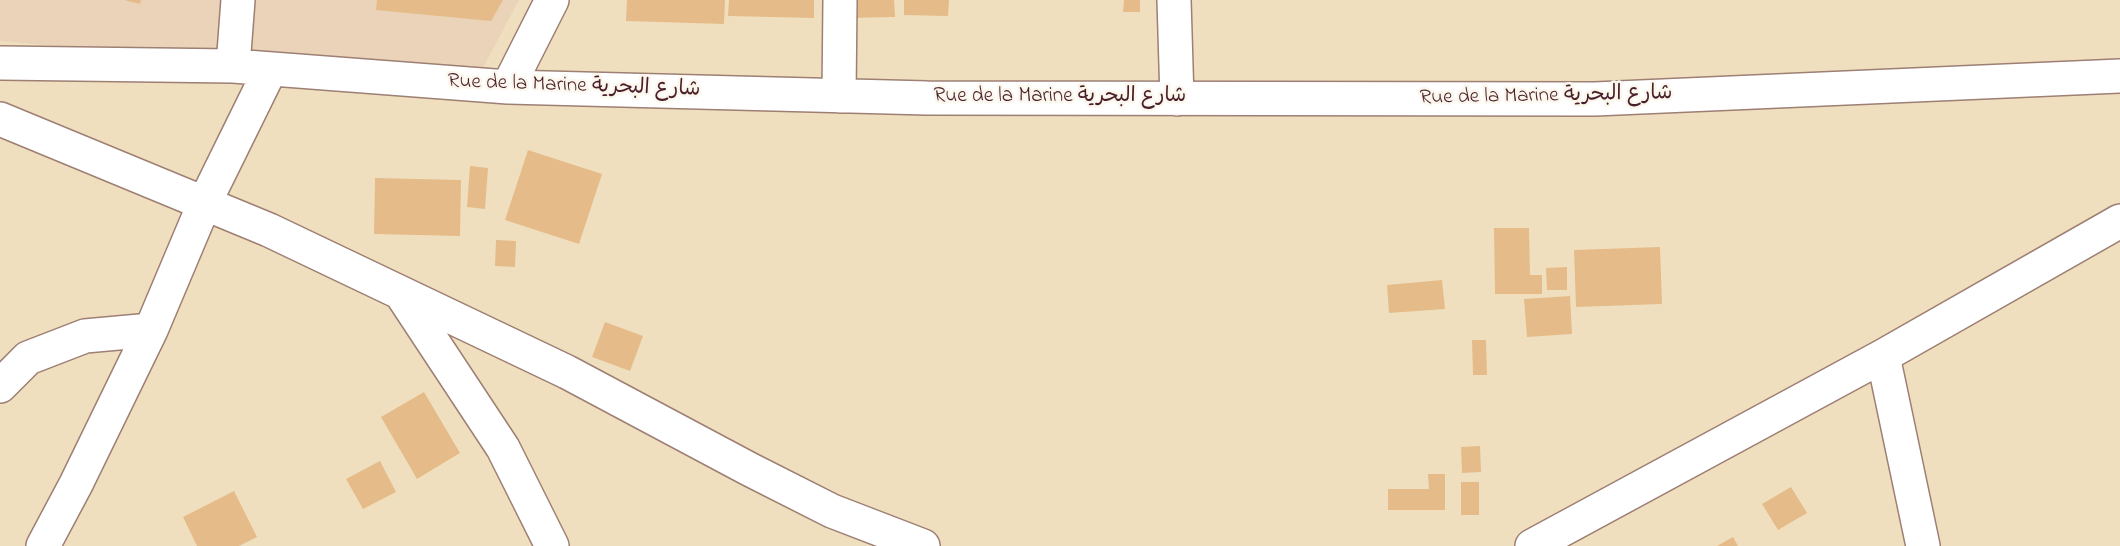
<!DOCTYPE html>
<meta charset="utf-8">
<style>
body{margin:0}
canvas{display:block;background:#f0dfbe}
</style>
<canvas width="2120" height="546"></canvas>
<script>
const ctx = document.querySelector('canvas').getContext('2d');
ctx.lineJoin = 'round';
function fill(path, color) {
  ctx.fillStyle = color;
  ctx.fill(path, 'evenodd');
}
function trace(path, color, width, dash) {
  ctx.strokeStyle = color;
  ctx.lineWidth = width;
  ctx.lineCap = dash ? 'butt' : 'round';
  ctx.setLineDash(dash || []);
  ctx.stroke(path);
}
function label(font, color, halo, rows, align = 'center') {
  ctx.font = font + ' "Indie Flower","Playpen Sans Arabic",sans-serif';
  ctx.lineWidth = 5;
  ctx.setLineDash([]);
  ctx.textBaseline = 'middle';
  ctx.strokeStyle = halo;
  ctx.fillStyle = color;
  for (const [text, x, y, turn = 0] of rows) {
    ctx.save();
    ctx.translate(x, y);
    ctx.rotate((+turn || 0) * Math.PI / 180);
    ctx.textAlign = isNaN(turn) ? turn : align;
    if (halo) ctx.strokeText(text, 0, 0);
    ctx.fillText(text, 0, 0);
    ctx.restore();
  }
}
fill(new Path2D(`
 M0,0H519L475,83L0,41Z`), '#ead3b8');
fill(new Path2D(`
 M124,0H141L140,4Z
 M377,0H503L491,21L376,10Z
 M627,0H725L724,24L626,21Z
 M729,0H814V18L728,16Z
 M848,0H894L895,17L849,18Z
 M904,0H949L948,16L904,15Z
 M1124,0H1140V12H1123Z
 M528,150L602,174L579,244L505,220Z
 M470,166L488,168L485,209L467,207Z
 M375,178L461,180L460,236L374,234Z
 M1494,228H1529L1530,275H1542V294H1495Z
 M496,240L516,241L515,267L495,266Z
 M1660,247L1662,304L1576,307L1574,250Z
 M1567,267V290H1547L1546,268Z
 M1442,280L1445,309L1389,313L1387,285Z
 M1570,296L1572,334L1527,337L1524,299Z
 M605,322L643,336L630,371L592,357Z
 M1472,340H1486L1487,375H1473Z
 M424,392L460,453L417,479L381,417Z
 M1480,446L1481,472L1462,473L1461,447Z
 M380,461L396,492L363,509L346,479Z
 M1428,474H1445V510H1388V489H1429Z
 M1461,482H1479V515H1461Z
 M1791,487L1807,513L1778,530L1762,504Z
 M234,491L257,537L239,546H197L183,517Z
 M1733,537L1738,546H1717Z`), '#e5bc89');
const minor = new Path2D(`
 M1174,0L1177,99
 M0,63L233,66L508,87L927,98L1595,99L2120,76
 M233,66L238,0
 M508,87L552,0
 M839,96L840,0
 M0,119L269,230L567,372L749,469L832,511L923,546
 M402,295L503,448L552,546
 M1883,356L1923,546
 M0,386L28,358L85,336L151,330
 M43,546L76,484L151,330L205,202L270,70
 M1532,546L1883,356L2120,221`);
trace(minor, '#9d7f74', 36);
trace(minor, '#fff', 33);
label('21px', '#4a1f2b', '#fbf7ec', [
 ["Rue de la Marine شارع البحرية",574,87,2],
 ["Rue de la Marine شارع البحرية",1546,97,-1],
 ["Rue de la Marine شارع البحرية",1060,98]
]);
</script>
